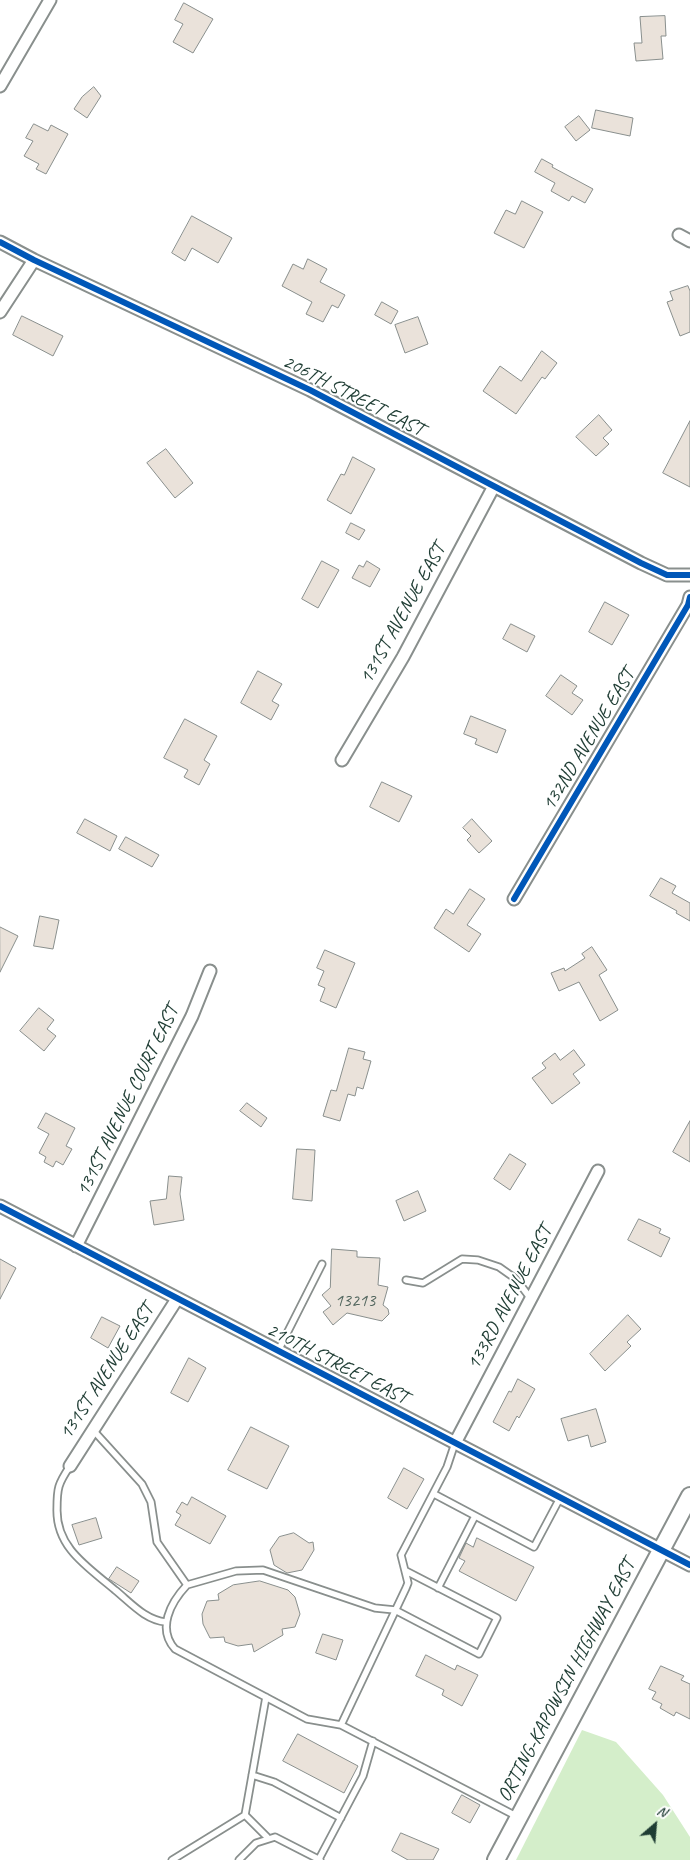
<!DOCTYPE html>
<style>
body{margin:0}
#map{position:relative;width:690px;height:1860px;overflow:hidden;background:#fff;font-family:Caveat,sans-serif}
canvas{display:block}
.north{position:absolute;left:630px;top:1800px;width:50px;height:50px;-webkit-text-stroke:4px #fff;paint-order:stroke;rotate:27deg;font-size:14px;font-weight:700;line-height:20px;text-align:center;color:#1f3d34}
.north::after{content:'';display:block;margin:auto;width:18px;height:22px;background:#1f3d34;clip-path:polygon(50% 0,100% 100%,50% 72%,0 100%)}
</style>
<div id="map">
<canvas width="690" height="1860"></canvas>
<div class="north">N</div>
</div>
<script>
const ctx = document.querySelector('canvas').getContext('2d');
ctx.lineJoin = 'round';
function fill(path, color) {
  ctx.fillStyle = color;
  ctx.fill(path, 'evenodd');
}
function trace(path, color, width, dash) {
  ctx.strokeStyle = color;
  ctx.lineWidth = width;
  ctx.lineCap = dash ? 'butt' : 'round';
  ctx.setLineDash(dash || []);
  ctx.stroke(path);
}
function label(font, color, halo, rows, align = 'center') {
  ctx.font = font + ' Caveat,sans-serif';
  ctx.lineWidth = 4;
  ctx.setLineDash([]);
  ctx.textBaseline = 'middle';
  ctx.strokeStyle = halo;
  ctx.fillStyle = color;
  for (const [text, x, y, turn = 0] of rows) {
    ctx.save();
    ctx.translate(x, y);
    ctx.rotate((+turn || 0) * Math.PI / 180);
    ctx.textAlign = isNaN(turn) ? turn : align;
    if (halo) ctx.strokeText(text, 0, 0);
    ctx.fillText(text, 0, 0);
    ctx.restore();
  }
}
fill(new Path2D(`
 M582,1730L616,1742L663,1795L690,1837V1860H516Z`), '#d4eeca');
const building = new Path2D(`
 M184,3L213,19L193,53L173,42L183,24L175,20Z
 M665,16L666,36H661L663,59L636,61L634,43H642L640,17Z
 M94,87L101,96L87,118L74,109L82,97Z
 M596,110L633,118L630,136L592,128Z
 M579,116L590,130L576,141L565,127Z
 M34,124L48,131L51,125L68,134L46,174L36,169L39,164L24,156L33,141L26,138Z
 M542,159L553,165L552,167L593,189L585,203L572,196L569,201L551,191L555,183L535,172Z
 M522,201L543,212L524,248L494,233L506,210L515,214Z
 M192,216L232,238L218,263L192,248L185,261L172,253Z
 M308,259L327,269L320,282L345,295L338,308L332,305L323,322L306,314L312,302L282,286L293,264L303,269Z
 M688,286L690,291V332L680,336L667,302L673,300L670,292Z
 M382,302L398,311L391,324L375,315Z
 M22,316L63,336L53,356L13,335Z
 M418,317L428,344L405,353L395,325Z
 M542,351L557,363L545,379L542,377L516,414L483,391L500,366L521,381Z
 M599,415L612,430L603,438L609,444L596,456L576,437Z
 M690,421V487L663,473Z
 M166,449L193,483L175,498L147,463Z
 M353,457L375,469L351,514L327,500L341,474L344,475Z
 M351,523L365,530L359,540L346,533Z
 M322,561L339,570L318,608L302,599Z
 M367,561L380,569L370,587L352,578L359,565L363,567Z
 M605,602L629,615L612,645L589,632Z
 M511,624L535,636L527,652L503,639Z
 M258,671L282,684L272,701L279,705L271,720L241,703Z
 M561,675L577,686L572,693L583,700L572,715L546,696Z
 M471,716L506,730L497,753L475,744L477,739L464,734Z
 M185,719L217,736L204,760L210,764L199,785L184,777L188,770L164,758Z
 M382,782L412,796L399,822L370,807Z
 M85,819L117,836L110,851L77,833Z
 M472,819L492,841L479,853L467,840L471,836L463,828Z
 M126,837L159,855L152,867L119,849Z
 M661,878L676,886L672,893L690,903V921L676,913L677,911L650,896Z
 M470,889L485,899L467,925L481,934L469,952L434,928L446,909L453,914Z
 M40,916L59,920L53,949L34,946Z
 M0,927L18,936L0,972Z
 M592,947L607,970L599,975L618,1010L600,1021L579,982L559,991L551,973L564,968L565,971L585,958L582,954Z
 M325,950L355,963L336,1008L320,1001L325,988L318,985L324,971L317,968Z
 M39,1008L54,1020L47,1029L56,1036L44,1051L20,1031Z
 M349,1048L365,1052L363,1059L371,1061L363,1089L357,1087L355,1096L348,1094L340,1121L323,1116L331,1090L336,1091Z
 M574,1050L585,1065L573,1074L580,1083L552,1104L532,1078L546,1068L542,1063L555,1053L560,1060Z
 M247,1103L267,1118L261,1127L240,1111Z
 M46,1113L75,1128L66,1146L72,1149L63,1165L56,1161L53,1167L44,1162L46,1157L39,1153L49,1134L38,1128Z
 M690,1121V1162L673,1152Z
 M297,1149L315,1150L312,1201L293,1199Z
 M510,1154L526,1164L510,1190L494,1179Z
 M169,1176L182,1177L180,1194L184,1220L154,1225L150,1201L166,1199Z
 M418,1191L426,1211L404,1221L396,1201Z
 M639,1219L661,1229L659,1233L670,1238L661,1257L628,1240Z
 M332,1249L357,1251V1257L380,1258L378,1285L388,1287L383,1305L388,1309L389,1314L382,1321L347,1313L333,1325L323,1312L331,1306L322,1295L330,1288Z
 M0,1259L16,1268L0,1299Z
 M628,1315L641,1329L627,1342L631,1346L605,1371L590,1354Z
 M102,1317L120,1326L108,1348L91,1338Z
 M189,1358L206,1368L188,1402L171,1393Z
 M518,1379L535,1389L519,1418L517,1416L509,1431L493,1422L509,1391L511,1392Z
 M596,1409L606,1442L591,1447L588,1435L568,1441L561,1419Z
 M251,1427L289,1446L267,1489L228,1470Z
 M404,1468L424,1479L407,1509L388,1498Z
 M192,1497L226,1516L210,1544L175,1525L181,1515L176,1512L182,1502L187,1505Z
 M96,1518L102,1538L79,1545L72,1525Z
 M294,1533L309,1543L313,1542L314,1550L302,1570L287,1573L274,1565L270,1550L279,1537Z
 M477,1538L534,1567L516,1601L459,1571L465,1561L459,1558L466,1543L473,1547Z
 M117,1567L139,1581L131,1593L109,1579Z
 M260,1581L288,1590L295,1597L300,1614L295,1627L282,1629L283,1635L254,1652L252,1644L238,1646L225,1642L224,1637L210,1638L203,1624L202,1614L207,1601L219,1600L218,1594L233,1585Z
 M323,1634L343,1640L336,1660L316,1653Z
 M426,1655L455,1670L457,1665L478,1675L462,1706L442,1695L444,1690L416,1676Z
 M661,1666L684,1676L681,1680L690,1684V1719L676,1712L674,1716L660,1708L662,1704L652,1699L656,1692L649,1689Z
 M298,1734L358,1766L344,1793L283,1761Z
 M462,1795L480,1805L470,1823L452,1813Z
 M401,1833L439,1849L433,1860H408L392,1851Z`);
fill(building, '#eae2da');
trace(building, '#898f8d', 1);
const lane = new Path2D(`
 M406,1280L423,1283L462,1259L478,1260L499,1267L516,1279L531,1299
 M278,1351L322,1264
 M93,1430L142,1484L151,1502L157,1542L187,1585C170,1603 157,1629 175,1649L307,1719L341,1725L518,1817
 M70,1466C58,1484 57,1488 57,1509C56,1548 88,1567 115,1590C131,1603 145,1620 166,1622
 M434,1494L534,1547L560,1498
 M187,1585L236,1571L263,1570L375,1608L395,1610L479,1654L497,1618L406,1571
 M438,1588L475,1516
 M341,1725L406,1588L408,1583L401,1555L447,1467L455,1443
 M252,1775L274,1782L341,1818
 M245,1815L267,1837
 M319,1859L363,1776L373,1741
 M172,1860L245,1815L266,1697
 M239,1860L256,1843L275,1837L320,1860`);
const street = new Path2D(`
 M0,86L50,0
 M679,235L690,241
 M0,242L34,260L310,390L641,563L667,575H690
 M0,312L34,260
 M342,760L403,657L494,486
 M514,899L688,605L690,597
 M0,1206L690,1565
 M76,1246L192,1016L210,971
 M455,1443L598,1171
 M70,1466L177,1299`);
const secondary = new Path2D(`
 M496,1860L690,1496`);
trace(lane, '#898f8d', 9);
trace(street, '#898f8d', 15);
trace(secondary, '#898f8d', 20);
trace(lane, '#fff', 5.5);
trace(street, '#fff', 11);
trace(secondary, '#fff', 16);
trace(new Path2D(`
 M0,242L34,260L310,390L641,563L667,575H690
 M514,899L688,605L690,597
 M0,1206L690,1565`), '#0057b8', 6);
label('18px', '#52665e', null, [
 ["13213",355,1301]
]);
label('20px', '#1f3d34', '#fff', [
 ["206TH STREET EAST",353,396,27],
 ["131ST AVENUE EAST",403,614,-61],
 ["132ND AVENUE EAST",589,740,-59],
 ["131ST AVENUE COURT EAST",128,1101,-64],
 ["133RD AVENUE EAST",510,1298,-62],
 ["210TH STREET EAST",337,1364,27],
 ["131ST AVENUE EAST",107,1372,-57],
 ["ORTING-KAPOWSIN HIGHWAY EAST",567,1681,-62]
]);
</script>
